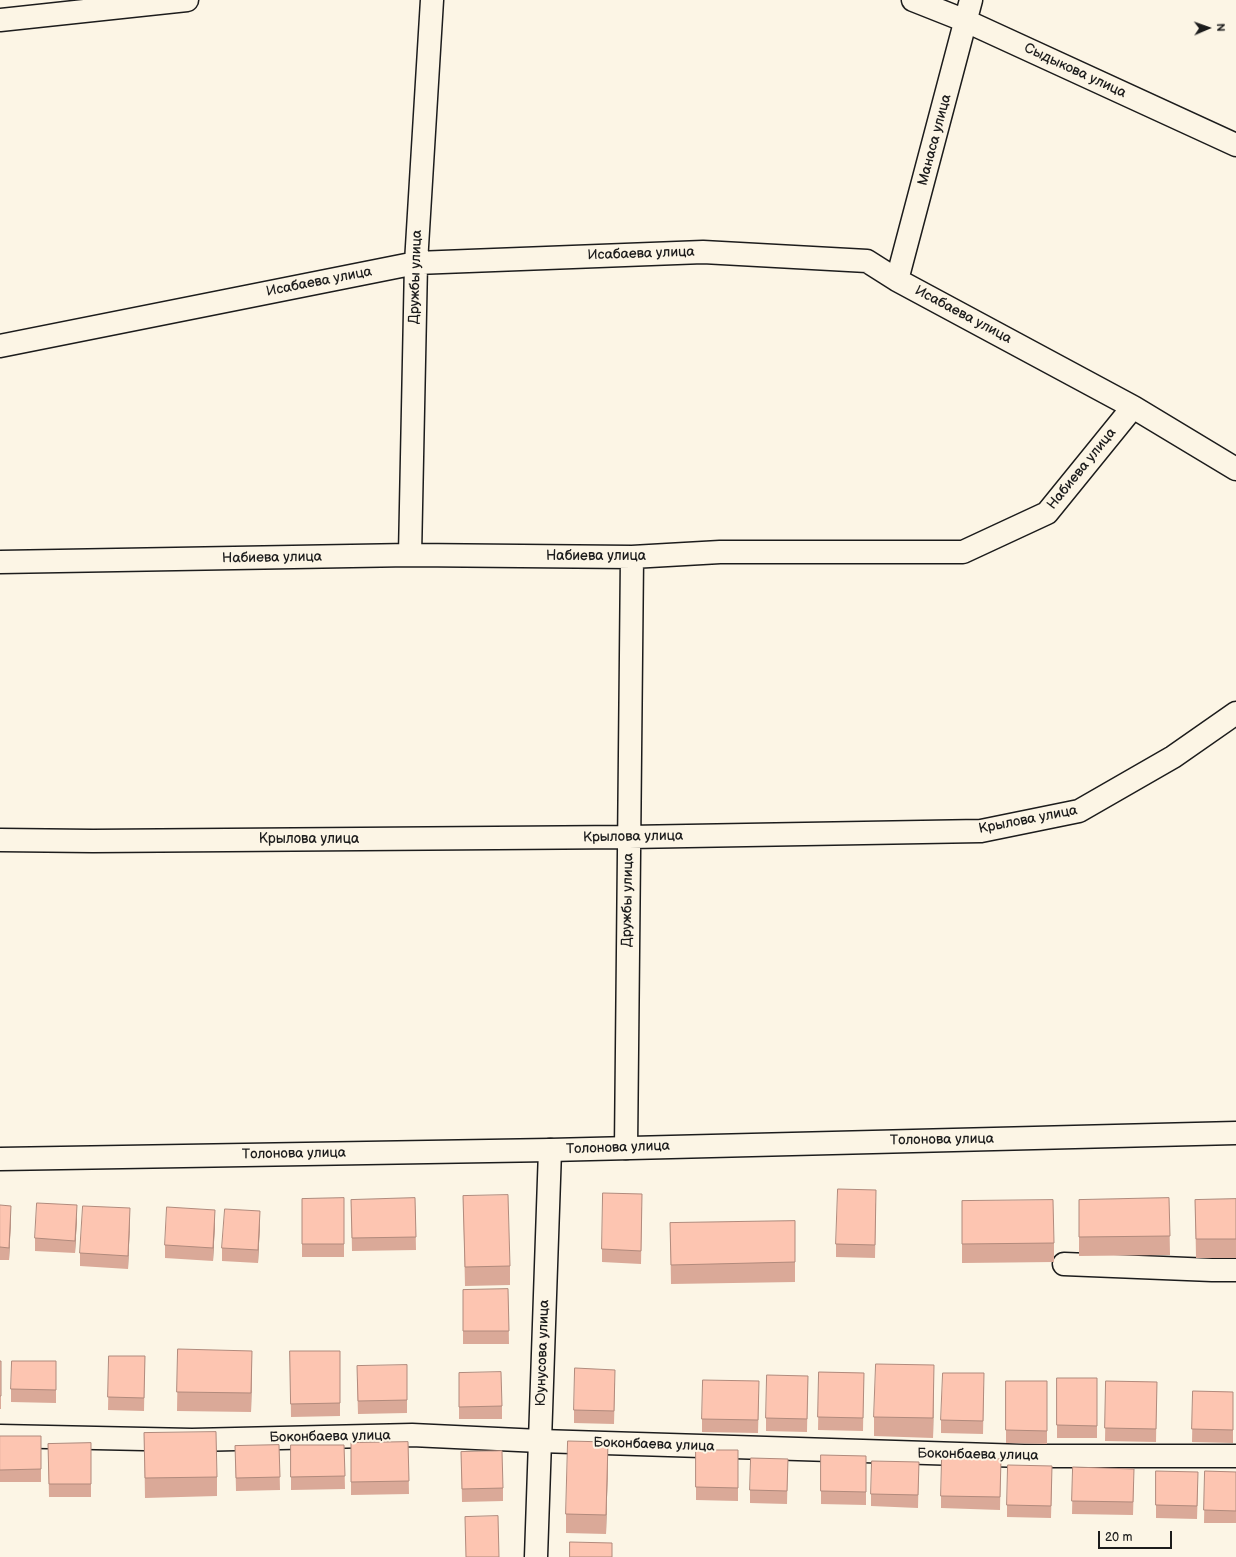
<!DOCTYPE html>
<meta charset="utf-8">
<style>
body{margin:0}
#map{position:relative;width:1236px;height:1557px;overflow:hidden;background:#fcf5e5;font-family:"Balsamiq Sans",sans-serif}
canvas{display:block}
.north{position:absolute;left:1188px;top:8px;width:40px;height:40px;-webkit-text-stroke:3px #fcf5e5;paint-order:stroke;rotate:88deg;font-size:11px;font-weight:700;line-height:16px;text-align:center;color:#1c1c1c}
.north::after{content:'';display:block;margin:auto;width:14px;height:18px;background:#1c1c1c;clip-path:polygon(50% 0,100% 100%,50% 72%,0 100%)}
.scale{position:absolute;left:1098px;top:1531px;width:74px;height:18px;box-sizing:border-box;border:2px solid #1c1c1c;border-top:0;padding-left:5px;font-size:12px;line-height:14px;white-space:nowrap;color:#1c1c1c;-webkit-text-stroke:3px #fcf5e5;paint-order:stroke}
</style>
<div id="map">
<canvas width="1236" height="1557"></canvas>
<div class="north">N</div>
<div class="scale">20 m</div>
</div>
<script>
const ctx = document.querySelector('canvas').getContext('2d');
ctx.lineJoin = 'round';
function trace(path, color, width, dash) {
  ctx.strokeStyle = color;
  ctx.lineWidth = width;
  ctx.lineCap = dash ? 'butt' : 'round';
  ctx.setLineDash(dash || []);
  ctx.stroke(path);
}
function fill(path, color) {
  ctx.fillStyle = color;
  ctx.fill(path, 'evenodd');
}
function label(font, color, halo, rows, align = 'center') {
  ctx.font = font + ' "Balsamiq Sans",sans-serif';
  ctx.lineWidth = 4;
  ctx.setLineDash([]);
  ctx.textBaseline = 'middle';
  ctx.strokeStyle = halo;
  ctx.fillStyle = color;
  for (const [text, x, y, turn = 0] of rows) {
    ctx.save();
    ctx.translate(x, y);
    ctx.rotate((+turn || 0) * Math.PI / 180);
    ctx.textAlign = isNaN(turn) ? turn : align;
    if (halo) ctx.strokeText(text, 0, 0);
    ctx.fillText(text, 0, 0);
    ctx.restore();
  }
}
const minor = new Path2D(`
 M913,0L966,21L1236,145
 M0,20L187,0
 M897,280L971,0
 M0,346L416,263L703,252L867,261L897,280L1133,407L1236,469
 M410,555L416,263L432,0
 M0,562L410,555L632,557L720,552H963L1047,513L1133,407
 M0,840L93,841L629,837L981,831L1079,811L1173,757L1236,713
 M626,1148L632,557
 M1064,1264L1212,1270H1236
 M0,1436L192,1440L412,1435L540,1441L1024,1456H1236`);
const tertiary = new Path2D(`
 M536,1557L550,1150`);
const secondary = new Path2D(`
 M0,1159L550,1150L1236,1133`);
trace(minor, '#1c1c1c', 25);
trace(tertiary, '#1c1c1c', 25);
trace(secondary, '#1c1c1c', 25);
trace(minor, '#fcf5e5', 22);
trace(tertiary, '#fcf5e5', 22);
trace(secondary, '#fcf5e5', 22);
fill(new Path2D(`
 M463,1196L510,1266V1285L465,1286Z
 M344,1198V1257H302V1199Z
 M415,1198L416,1250L352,1251L351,1200Z
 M1169,1198L1170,1255L1079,1256V1200Z
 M1236,1199V1258H1196L1195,1200Z
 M876,1203L875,1258L836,1257V1244Z
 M0,1205L11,1219L9,1260H0Z
 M642,1207L641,1264L602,1262V1249Z
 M77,1218L75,1253L35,1251V1238Z
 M962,1220L1054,1243V1262L962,1263Z
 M130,1221L128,1269L80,1266V1253Z
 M795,1221V1282L671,1284L670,1223Z
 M215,1223L213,1261L165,1258V1245Z
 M260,1224L258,1263L222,1261V1248Z
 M508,1289L509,1344H463V1290Z
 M178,1349L252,1370L251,1412L177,1411Z
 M290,1351H340V1416L291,1417Z
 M109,1356H145L144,1411L108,1410Z
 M0,1361L1,1374V1409H0Z
 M56,1361V1403L11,1402V1389Z
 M407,1365V1413L358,1414L357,1379Z
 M819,1372L864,1373L863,1431L818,1430Z
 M459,1373L502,1406V1419H459Z
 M808,1376L807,1432L766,1431V1418Z
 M1057,1378H1097V1438H1057Z
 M1006,1381H1047V1444L1006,1443Z
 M1106,1381L1157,1382L1156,1442L1105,1441Z
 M615,1383L614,1424L574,1423V1410Z
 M934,1384L933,1438L874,1436V1417Z
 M984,1386L983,1434L941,1433V1420Z
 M1193,1391L1233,1392V1443L1192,1442Z
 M759,1394L758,1433L702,1432V1419Z
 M144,1433L217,1477V1496L145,1498Z
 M0,1436L41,1469V1482H0Z
 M408,1442L409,1494L351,1495V1443Z
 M91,1443V1497H49L48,1444Z
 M279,1445L280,1490L236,1491L235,1446Z
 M291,1445H344L345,1489L291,1490Z
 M696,1450H738V1501L696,1500Z
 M461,1452L503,1488V1501L462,1502Z
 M788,1459L787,1504L750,1503V1490Z
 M1001,1459L1000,1510L941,1508V1496Z
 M608,1461L606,1534L566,1533V1514Z
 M919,1462L918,1508L871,1506V1494Z
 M1073,1467L1134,1482L1133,1515L1072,1514Z
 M866,1469V1505L821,1504V1491Z
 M1156,1471L1198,1485L1197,1519L1156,1518Z
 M1205,1471L1236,1472V1523H1204Z
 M1052,1479L1051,1518L1007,1517V1505Z`), '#daa998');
fill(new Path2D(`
 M77,1205V1218L75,1253V1241Z
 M11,1206V1219L9,1260V1248Z
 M130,1208V1221L128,1269V1256Z
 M215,1210V1223L213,1261V1248Z
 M260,1211V1224L258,1263V1250Z
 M252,1351V1370L251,1412V1393Z
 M934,1365V1384L933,1438V1418Z
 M608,1442V1461L606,1534V1515Z`), '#b18a7c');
const building = new Path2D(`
 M838,1189L876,1190L875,1245L836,1244Z
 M603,1193L642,1194L641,1251L602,1249Z
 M508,1195L510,1266L465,1267L463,1196Z
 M344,1198V1244H302V1199Z
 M415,1198L416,1237L352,1238L351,1200Z
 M1169,1198L1170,1236L1079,1237V1200Z
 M1236,1199V1239H1196L1195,1200Z
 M1053,1200L1054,1243L962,1244V1201Z
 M37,1203L77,1205L75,1241L35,1238Z
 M0,1205L11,1206L9,1248L0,1247Z
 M83,1206L130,1208L128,1256L80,1253Z
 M167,1207L215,1210L213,1248L165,1245Z
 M225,1209L260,1211L258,1250L222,1248Z
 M795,1221V1262L671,1265L670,1223Z
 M508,1289L509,1331H463V1290Z
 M178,1349L252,1351L251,1393L177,1392Z
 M290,1351H340V1403L291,1404Z
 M109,1356H145L144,1398L108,1397Z
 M0,1361H1V1396H0Z
 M12,1361H56V1390L11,1389Z
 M876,1364L934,1365L933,1418L874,1417Z
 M407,1365V1400L358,1401L357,1366Z
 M575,1368L615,1370L614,1411L574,1410Z
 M501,1372L502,1406L459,1407V1373Z
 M819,1372L864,1373L863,1418L818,1417Z
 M943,1373H984L983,1421L941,1420Z
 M767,1375L808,1376L807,1419L766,1418Z
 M1057,1378H1097V1426L1057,1425Z
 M703,1380L759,1381L758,1420L702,1419Z
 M1006,1381H1047V1431L1006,1430Z
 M1106,1381L1157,1382L1156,1429L1105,1428Z
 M1193,1391L1233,1392V1430L1192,1429Z
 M216,1432L217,1477L145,1478L144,1433Z
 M0,1436H41V1469L0,1470Z
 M568,1441L608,1442L606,1515L566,1514Z
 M408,1442L409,1481L351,1482V1443Z
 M91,1443V1484H49L48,1444Z
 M279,1445L280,1477L236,1478L235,1446Z
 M291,1445H344L345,1476L291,1477Z
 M696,1450H738V1488L696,1487Z
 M502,1451L503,1488L462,1489L461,1452Z
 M821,1455L866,1456V1492L821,1491Z
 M751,1458L788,1459L787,1491L750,1490Z
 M942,1458L1001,1459L1000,1497L941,1496Z
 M872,1461L919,1462L918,1495L871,1494Z
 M1008,1465L1052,1466L1051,1506L1007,1505Z
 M1073,1467L1134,1469L1133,1502L1072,1501Z
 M1156,1471L1198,1472L1197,1506L1156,1505Z
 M1205,1471L1236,1472V1511L1204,1510Z
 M498,1516L499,1557H466L465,1517Z
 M570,1542L612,1543V1557H570Z`);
fill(building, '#fdc5b1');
trace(building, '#b18a7c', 1);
label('14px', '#1c1c1c', '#fcf5e5', [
 ["Сыдыкова улица",1075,71,25],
 ["Манаса улица",935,140,-75],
 ["Исабаева улица",641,254,-2],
 ["Дружбы улица",416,277,-88],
 ["Исабаева улица",319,282,-11],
 ["Исабаева улица",963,315,28],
 ["Набиева улица",1082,469,-51],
 ["Набиева улица",596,556],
 ["Набиева улица",272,558,-1],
 ["Крылова улица",1028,820,-11],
 ["Крылова улица",633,837,-1],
 ["Крылова улица",309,839],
 ["Дружбы улица",628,900,-89],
 ["Толонова улица",942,1140,-1],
 ["Толонова улица",618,1148,-2],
 ["Толонова улица",294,1154,-1],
 ["Юунусова улица",543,1353,-88],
 ["Боконбаева улица",330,1437,-1],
 ["Боконбаева улица",654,1445,2],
 ["Боконбаева улица",978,1455,1]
]);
</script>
